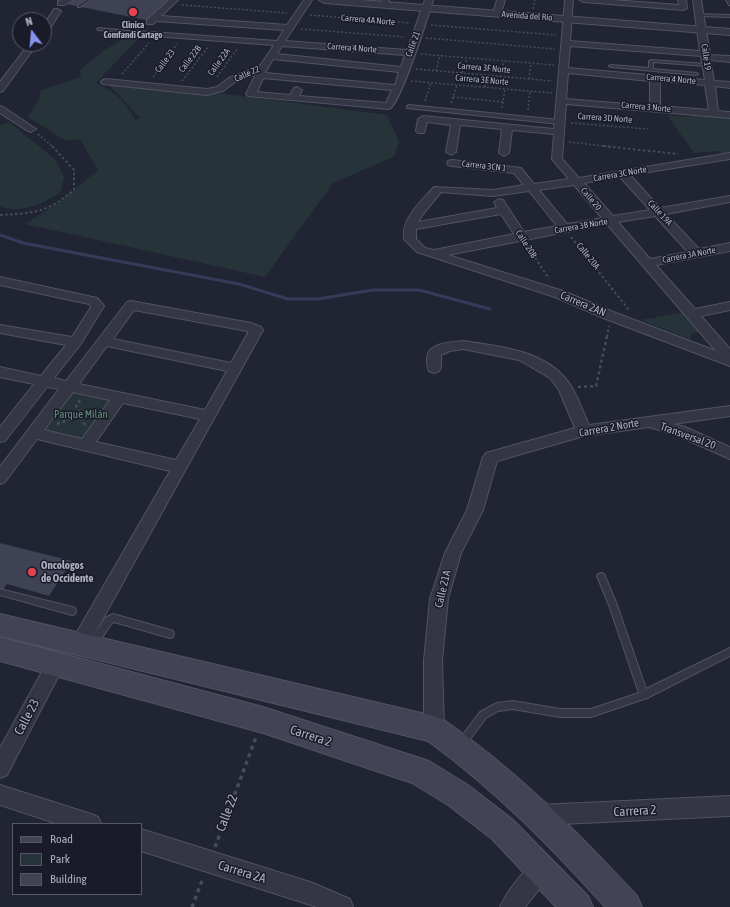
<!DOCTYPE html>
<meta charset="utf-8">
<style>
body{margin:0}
#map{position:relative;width:730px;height:907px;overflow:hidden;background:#212433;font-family:"Asap Condensed",sans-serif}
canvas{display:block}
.legend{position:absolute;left:12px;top:823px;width:130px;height:72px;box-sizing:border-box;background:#191b28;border:1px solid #555765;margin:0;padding:5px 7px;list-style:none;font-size:12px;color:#aeb0c1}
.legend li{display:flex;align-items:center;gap:8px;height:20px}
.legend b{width:20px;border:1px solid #555765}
.north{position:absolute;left:12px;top:12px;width:40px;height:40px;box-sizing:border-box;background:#191b28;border:1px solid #555765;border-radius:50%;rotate:344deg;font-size:11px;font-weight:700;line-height:16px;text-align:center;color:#aeb0c1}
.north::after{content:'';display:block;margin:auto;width:14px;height:18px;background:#8793ec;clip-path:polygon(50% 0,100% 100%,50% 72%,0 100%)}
</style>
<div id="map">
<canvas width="730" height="907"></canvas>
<ul class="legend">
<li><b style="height:5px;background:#424456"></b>Road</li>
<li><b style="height:11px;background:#263338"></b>Park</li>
<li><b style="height:11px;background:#3f4254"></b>Building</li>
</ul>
<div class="north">N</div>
</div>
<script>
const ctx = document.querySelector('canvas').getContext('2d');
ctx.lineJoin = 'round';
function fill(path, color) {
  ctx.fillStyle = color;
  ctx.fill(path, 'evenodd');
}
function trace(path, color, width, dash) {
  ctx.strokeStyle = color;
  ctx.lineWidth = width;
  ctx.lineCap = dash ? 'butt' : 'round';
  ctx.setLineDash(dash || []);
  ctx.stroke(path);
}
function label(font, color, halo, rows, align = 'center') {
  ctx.font = font + ' "Asap Condensed",sans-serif';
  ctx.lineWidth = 3;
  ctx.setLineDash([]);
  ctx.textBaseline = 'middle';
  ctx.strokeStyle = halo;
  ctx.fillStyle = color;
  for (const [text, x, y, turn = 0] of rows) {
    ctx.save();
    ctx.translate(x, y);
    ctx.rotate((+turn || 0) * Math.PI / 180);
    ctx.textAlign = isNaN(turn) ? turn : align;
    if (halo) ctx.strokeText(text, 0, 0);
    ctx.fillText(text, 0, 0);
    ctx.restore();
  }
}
fill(new Path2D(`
 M129,35L141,36L96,83C113,90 127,103 135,120L140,118L106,82L244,96L387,115L399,141L395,156L333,183L265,277L25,224L58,203L98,170L80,139L66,141L28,117L39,99L41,90L81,77L80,70L102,52Z
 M691,114L730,118V153L722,154L718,151L694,153L667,115L692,117Z
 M9,122L56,160L64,177L60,193C44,203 19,215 0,206V125Z
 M685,312L704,333L698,332L692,333L690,337L692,340L641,320Z
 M73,391L118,400L89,442L42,430Z`), '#263338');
trace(new Path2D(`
 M0,235L23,243L239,284L288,299H318L373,290H419L490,309`), '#363b59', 3);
fill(new Path2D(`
 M68,0H173L151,21L61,3Z
 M0,543L72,561L49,596L7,584L0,594Z`), '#3f4254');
const service = new Path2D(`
 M86,0H90L80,7H78V5Z
 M726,0H730V5H729Z
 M699,14L730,15V17L700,16H699Z
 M99,28L140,32L142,33L140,34L98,30L97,29Z
 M651,60L707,64L709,65L707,66L653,62V69L697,73L698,74L696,75L611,67L609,66L611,65L649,68V61Z
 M601,573L604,574L617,605L646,689L730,648V656L647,698L591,717H560L513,709L498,711L486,718L465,746L462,748L459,746L457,743L459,740L480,712L497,703L513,701L560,709H591L639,693L609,605L597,576L598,574Z
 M0,589L72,607L75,608L76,611L75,614L72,615L0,595Z
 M113,614L170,630L173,631L174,634L173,637L170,638L114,622L111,624L96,647L93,648L90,647L89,644L90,641L105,618Z`);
const pedestrian = new Path2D(`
 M409,105L560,120L564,122L560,124L407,108V106Z`);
const minor = new Path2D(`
 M62,0H73L64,5H58V1Z
 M169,0H178L161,16L287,25L304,0H312L285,41L407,50L425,0H433C428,16 400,106 389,109L248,96L246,94L256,74L235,82L223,91L207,95L103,84L101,82L103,80L106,79L207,89L217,87L229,78L260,66L274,45L140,35L136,33L137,31L277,41L284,30L156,21L153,24H147V20ZM282,46L405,55L401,67L277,54ZM273,59L399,72L395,85L265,73ZM263,78L392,90L386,103L299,96L302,90L297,87L294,88L290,95L257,92Z
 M381,0H389V2L385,4H382Z
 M497,0H505L502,10L498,12L494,10Z
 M565,0H573L570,41L700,51L693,0H701L710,55L730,56V62L710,60L714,81L730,82V88L715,86L718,111L730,112V118L566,104L562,159L579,178L730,153V159L630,175L660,208L730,196V202L666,214L699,249L730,243V251L656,265L695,309L730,302V310L701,316L730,349V366L606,319L555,297L417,252L404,239C401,218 422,201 434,187L493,190L524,185L514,173L452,166L448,165L447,163L448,161L452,160L521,168L534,184L569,179L552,159L554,134L512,130L509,153L504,156L499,153L502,129L460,125L456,152L451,155L446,152L451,125L427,122L424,133H418L416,131L418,119L423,116L554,129ZM570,46L701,56L705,80L568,68ZM568,73L650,81V106L566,99ZM660,81L705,85L709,110L660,106ZM620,177L650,210L613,216L584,183ZM574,185L602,218L567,224L539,190ZM529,191L557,226L524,232L503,200L499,199L494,202L497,208L418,222L423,214L441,192L493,196ZM501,214L514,234L434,250L425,248L416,239V229ZM655,216L688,252L650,259L618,222ZM607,224L716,351L616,313L563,291L448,255Z
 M580,0H613L679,5L678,0H686L687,8L683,10L584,2Z
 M54,9H57L61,11L47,33H44V25Z
 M29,44H37L3,91L0,92V82Z
 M0,106L3,107L36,129L31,132L28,131L0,113Z
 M0,277L97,298L104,306L80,345L54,378L66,381L127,302L131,301L251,323L261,327L263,330L85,651L79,653L73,651L70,645L73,639L170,471L37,439L5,482L0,484V467L59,389L47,387L5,441L0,442V427L34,384L0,377V367L41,376L66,345L0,333V325L72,337L91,307L89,304L0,285ZM134,310L247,331H249L231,363L113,339ZM107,346L227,371L205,410L79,384ZM73,392L110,400L82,439L44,430ZM123,403L200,419L176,460L96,442Z
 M463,341C501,347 548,350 571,386C578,397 583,412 589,425L730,406V416L673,424L685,427L730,447V459L676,435L649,427L584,436L497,461L483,510L461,553L448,599L442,660L444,729L441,736L434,738L427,736L424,729V660L430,599L445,553L467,510L483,457L486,453L575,428L559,390L550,378L519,360L463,349L450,351L441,355V368L439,371L434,373L429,371C427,367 427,364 427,359C427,343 450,342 463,341Z
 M55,657L61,659L64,665L61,671L7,775L0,778V748L49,659Z
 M0,785L91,814L98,817L101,824H58L0,805Z
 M730,796V816L540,825L533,822L530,815L533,808L540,805Z
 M141,829L313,883L350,899L353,907H317L141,851Z
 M541,858L549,861L552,869L549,877L525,907H500C506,893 527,864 541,858Z`);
const tertiary = new Path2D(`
 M319,0H360L730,29V35L324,3Z`);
const secondary = new Path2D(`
 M0,614L434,716L444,720C516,770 577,831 637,896L642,907H605C550,846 494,789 428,741L0,636Z
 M0,637L263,707L429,761L468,785L512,819L588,896L593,907H556L492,839L448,805L412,783L263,733L0,661Z`);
trace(service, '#515362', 2);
trace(pedestrian, '#515362', 2);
trace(minor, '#515362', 2);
trace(tertiary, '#515362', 2);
trace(secondary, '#515362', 2);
trace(new Path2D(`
 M182,5L287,13
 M533,9L535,0
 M310,15L410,23
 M431,25L556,35
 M301,29L405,37
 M426,38L555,49
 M421,54L554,65
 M416,69L552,81
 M436,71L440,55
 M462,73L467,58
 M122,74L149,43
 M153,77L177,44
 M217,77L237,49
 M500,77L504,61
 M529,79L531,64
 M182,81L208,47
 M411,81L552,93
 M485,87L488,76
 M453,97L503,102
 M425,101L431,82
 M451,103L457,85
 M502,108L505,89
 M528,110L530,91
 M571,123L648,129
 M38,134L53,147
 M569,142L613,147`), '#444e55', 1.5, [2, 2]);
trace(new Path2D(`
 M603,146L678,154
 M0,215C35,213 46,213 74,190V170L52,146
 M571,237L629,310
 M527,245L549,279
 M607,337L609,326`), '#444e55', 2, [2.5, 2.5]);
trace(new Path2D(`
 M578,387L596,386L607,336
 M80,400L76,406L80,413
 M77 415a3 3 0 1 1 6 0a3 3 0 1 1-6 0Z
 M84,414L95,409
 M81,417L85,425
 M57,424L77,417`), '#444e55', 2.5, [3, 3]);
trace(new Path2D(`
 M215,847L256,737
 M192,907L203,878`), '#444e55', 3.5, [4, 4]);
fill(service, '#343644');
fill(pedestrian, '#343644');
fill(minor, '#343644');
fill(tertiary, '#343644');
fill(secondary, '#424456');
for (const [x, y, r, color] of [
 [133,12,5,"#e0444e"],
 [32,572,5,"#e0444e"]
]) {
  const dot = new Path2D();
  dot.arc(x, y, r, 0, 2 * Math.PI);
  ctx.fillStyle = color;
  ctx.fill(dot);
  trace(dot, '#191b28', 1.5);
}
label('9px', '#aeb0c1', '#191b28', [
 ["Avenida del Río",527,16,4],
 ["Carrera 4A Norte",368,20,5],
 ["Calle 21",413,44,-70],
 ["Carrera 4 Norte",352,48,4],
 ["Calle 19",706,57,82],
 ["Calle 22B",190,59,-53],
 ["Calle 23",165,61,-53],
 ["Calle 22A",219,62,-54],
 ["Carrera 3F Norte",484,68,5],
 ["Calle 22",247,74,-24],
 ["Carrera 4 Norte",671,79,5],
 ["Carrera 3E Norte",482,80,5],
 ["Carrera 3 Norte",646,107,5],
 ["Carrera 3D Norte",605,118,4],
 ["Carrera 3CN 1",484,166,6],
 ["Carrera 3C Norte",620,174,-10],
 ["Calle 20",591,199,50],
 ["Calle 19A",660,213,47],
 ["Carrera 3B Norte",581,226,-10],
 ["Calle 20B",526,244,57],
 ["Carrera 3A Norte",689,255,-11],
 ["Calle 20A",588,256,51]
]);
label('bold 9px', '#aeb0c1', '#191b28', [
 ["Clinica",133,25],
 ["Comfandi Cartago",133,35]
]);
label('11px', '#aeb0c1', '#191b28', [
 ["Carrera 2AN",583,304,23],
 ["Carrera 2 Norte",609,428,-10],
 ["Transversal 20",688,436,20],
 ["Calle 21A",443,589,-77]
]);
label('11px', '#688e7b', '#191b28', [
 ["Parque Milán",81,415]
]);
label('bold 11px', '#aeb0c1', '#191b28', [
 ["Oncologos",41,566],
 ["de Occidente",41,579]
], 'left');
label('13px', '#aeb0c1', '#191b28', [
 ["Calle 23",27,717,-62],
 ["Carrera 2",311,736,18],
 ["Carrera 2",635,811,-3],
 ["Calle 22",227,813,-69],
 ["Carrera 2A",242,872,17]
]);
</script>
